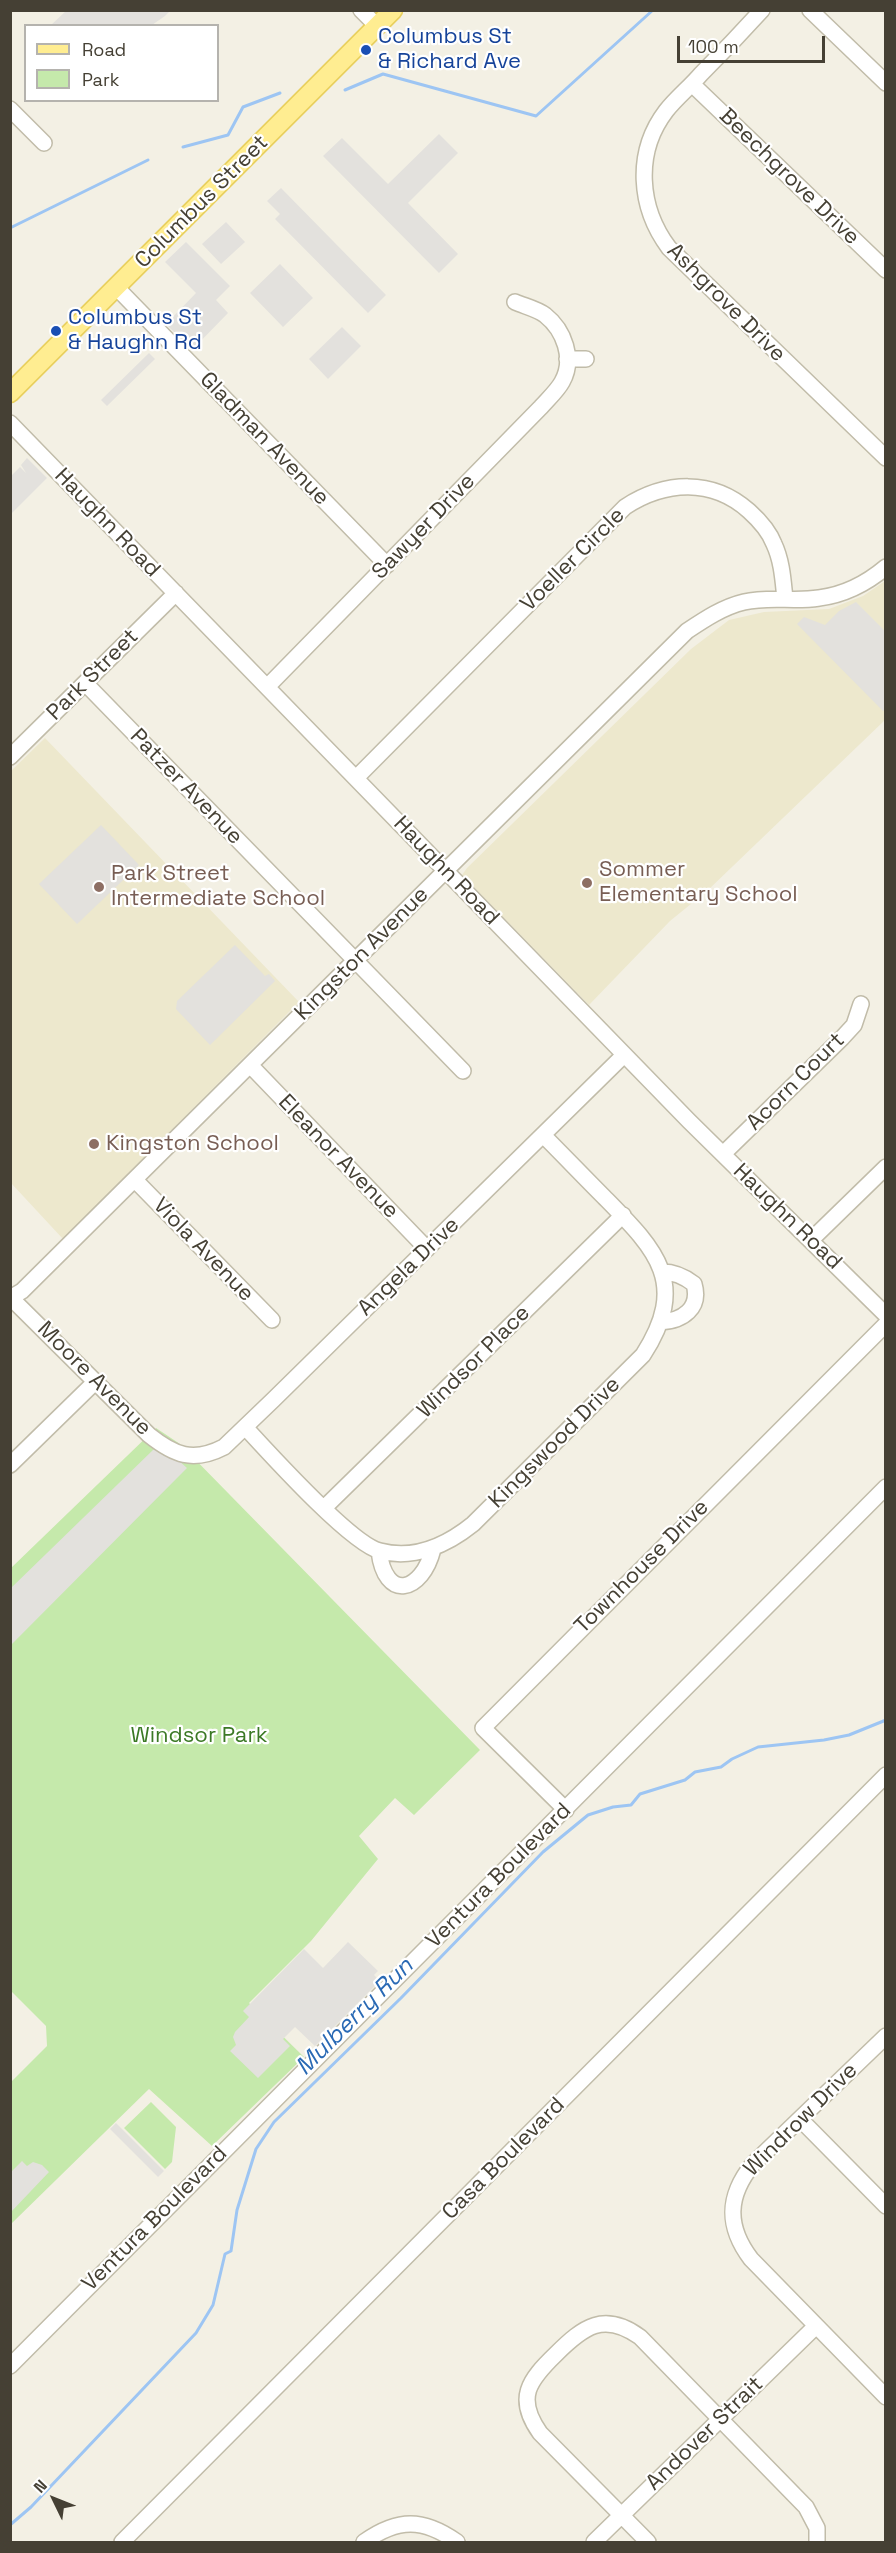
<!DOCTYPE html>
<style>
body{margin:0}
#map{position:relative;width:896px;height:2553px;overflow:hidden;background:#f3f0e4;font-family:"Space Grotesk",sans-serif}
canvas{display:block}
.frame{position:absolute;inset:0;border:12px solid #454034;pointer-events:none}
.legend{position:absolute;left:24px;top:24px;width:195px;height:78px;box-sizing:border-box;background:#fff;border:2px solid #b5b3ae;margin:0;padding:8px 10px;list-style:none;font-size:18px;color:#454034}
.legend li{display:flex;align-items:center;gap:12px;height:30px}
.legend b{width:30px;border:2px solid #b5b3ae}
.north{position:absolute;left:24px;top:2469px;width:60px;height:60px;-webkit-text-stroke:4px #fff;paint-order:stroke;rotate:313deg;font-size:16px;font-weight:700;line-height:24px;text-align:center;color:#454034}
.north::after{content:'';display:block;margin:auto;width:21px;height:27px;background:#454034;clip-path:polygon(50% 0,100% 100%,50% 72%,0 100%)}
.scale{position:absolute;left:677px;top:36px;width:148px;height:27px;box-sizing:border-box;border:3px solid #454034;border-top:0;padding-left:8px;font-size:18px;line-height:21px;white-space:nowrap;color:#454034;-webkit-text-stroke:4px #fff;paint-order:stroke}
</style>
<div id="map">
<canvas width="896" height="2553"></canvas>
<div class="frame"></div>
<ul class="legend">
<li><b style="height:8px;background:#ffed91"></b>Road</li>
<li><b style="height:16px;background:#c5e9ab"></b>Park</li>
</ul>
<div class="north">N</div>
<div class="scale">100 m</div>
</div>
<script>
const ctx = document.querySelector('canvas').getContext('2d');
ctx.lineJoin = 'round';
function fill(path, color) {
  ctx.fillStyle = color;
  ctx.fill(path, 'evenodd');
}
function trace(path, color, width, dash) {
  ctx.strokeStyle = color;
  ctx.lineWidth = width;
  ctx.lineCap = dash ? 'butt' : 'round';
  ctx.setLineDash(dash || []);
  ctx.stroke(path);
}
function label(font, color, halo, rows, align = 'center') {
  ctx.font = font + ' "Space Grotesk",sans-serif';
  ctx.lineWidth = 4.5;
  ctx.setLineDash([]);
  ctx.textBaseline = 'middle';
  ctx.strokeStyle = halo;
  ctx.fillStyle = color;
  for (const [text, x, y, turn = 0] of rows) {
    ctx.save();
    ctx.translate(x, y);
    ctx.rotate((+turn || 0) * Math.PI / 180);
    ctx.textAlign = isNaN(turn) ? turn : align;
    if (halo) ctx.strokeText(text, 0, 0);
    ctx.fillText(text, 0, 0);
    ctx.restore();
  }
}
fill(new Path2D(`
 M885,581V720L707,891L670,921L589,1005L462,875L467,868L691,649L729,620L764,612L829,609L863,596Z
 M45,738L299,1002L63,1239L11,1183V771Z`), '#ede8cd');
fill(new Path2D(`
 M156,1428L180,1444L480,1750L414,1815L395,1798L359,1836L378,1859L311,1941L249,2003L304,2057L212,2146L149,2089L11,2224V2082L47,2046L46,2026L11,1991V1568Z
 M151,2102L176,2127L172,2162L165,2169L124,2128Z`), '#c5e9ab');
fill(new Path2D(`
 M168,11L169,12L165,16L152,25H51L66,11Z
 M439,134L458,153L408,203L458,254L439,273L323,156L342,138L388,184Z
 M281,188L386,295L368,313L275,219L280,214L267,201Z
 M226,222L245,242L221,264L202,244Z
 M186,242L230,286L216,300L228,313L192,350L166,324L196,293L165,262Z
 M280,264L313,298L283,327L250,293Z
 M342,327L361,346L328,379L309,359Z
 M149,353L155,359L107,406L101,400Z
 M27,458L47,478L11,514V476L20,467L26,473L21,465Z
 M856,602L885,631L886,709L883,711L797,624L804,617L825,625L839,611Z
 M101,825L139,865L77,924L39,884Z
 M235,945L265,976L269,974L275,981L210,1045L176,1009L177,1001Z
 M154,1449L177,1459L187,1468L11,1645V1588Z
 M348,1942L378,1971L374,1975L380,1981L315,2046L295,2027L283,2039L290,2046L258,2078L230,2051L236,2045L233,2037L235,2032L249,2017L243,2011L304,1949L323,1968Z
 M116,2123L164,2171L158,2177L110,2129Z
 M22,2161L27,2166L33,2162L42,2165L49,2172L11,2212V2172Z`), '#e3e1dd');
trace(new Path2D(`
 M345,90L383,74L536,116L653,10
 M183,147L228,135L243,107L280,93
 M10,228L148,160
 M10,2525L31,2507L196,2333L213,2305L225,2254L231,2251L237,2210L256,2149L274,2122L401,1998L543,1852L588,1815L613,1807L631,1805L640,1794L685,1780L695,1772L721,1767L732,1759L758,1747L824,1740L849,1735L886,1720`), '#9dc5f3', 3);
const minor = new Path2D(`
 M361,10L377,26
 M762,10C742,32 722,53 701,74C690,87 676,98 666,111C634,153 639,208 669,248L886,458
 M810,10L886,83
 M692,84L886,270
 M10,109L44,143
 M116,287L387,565
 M567,359H586
 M10,423L689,1121L886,1315
 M85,683L463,1071
 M267,687L541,407C548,399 557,391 562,382C575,359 564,330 545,315C537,309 524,306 515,302
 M10,757L176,593
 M356,778L625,507C665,481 712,478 749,511C759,520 769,531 774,544C782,561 783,580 785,599
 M250,1065L427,1249
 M723,1154L842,1038L854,1025L861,1004
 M135,1180L272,1320
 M811,1240L886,1167
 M10,1297L149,1435C174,1455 193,1463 224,1447L273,1400L624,1055
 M10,1298L22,1291L687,631C705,619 723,607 744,602C769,596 794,602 819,598C843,595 867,583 886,567
 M660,1322C683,1321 701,1308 694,1284C685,1277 674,1272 662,1272
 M245,1427C269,1453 351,1544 380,1551C414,1560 447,1545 473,1524L643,1355C690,1282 655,1249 604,1197C584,1177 564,1156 543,1135
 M10,1465L95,1382
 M324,1508L623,1215
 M379,1551C385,1602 422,1593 433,1549
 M566,1810L483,1728L886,1324
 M886,2036L753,2164C727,2196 726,2226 751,2259L886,2397
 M800,2119L886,2206
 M10,2366L886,1487
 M122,2542L886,1775
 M364,2542C398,2518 423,2518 457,2542
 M594,2542L816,2326
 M648,2542L540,2433C515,2398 529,2380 556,2354C583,2327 604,2311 640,2337L806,2507L817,2528V2542`);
const major = new Path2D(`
 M10,393L393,10`);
trace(minor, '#c1bca9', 18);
trace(major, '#e8cf5d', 21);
trace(minor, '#fff', 15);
trace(major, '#ffed91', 18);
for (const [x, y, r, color] of [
 [366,50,6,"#1a4fb4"],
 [56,331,6,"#1a4fb4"],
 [587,883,6,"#8d6e63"],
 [99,887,6,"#8d6e63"],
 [94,1144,6,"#8d6e63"]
]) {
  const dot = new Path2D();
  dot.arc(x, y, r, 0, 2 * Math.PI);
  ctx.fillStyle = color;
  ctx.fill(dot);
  trace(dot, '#fff', 2);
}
label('22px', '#164399', '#fff', [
 ["Columbus St",378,37],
 ["& Richard Ave",378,62],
 ["Columbus St",68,318],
 ["& Haughn Rd",68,343]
], 'left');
label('22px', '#454034', '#fff', [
 ["Beechgrove Drive",789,177,44],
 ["Columbus Street",202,202,-45],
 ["Ashgrove Drive",726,303,45],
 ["Gladman Avenue",264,439,46],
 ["Haughn Road",107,523,46],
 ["Sawyer Drive",424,527,-46],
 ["Voeller Circle",573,560,-45],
 ["Park Street",93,675,-45],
 ["Patzer Avenue",186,787,46],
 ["Haughn Road",446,871,46],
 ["Kingston Avenue",362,954,-45],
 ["Acorn Court",796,1082,-45],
 ["Eleanor Avenue",338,1157,46],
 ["Haughn Road",787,1217,44],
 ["Viola Avenue",203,1250,46],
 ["Angela Drive",409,1267,-44],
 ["Windsor Place",474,1362,-45],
 ["Moore Avenue",94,1379,45],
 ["Kingswood Drive",555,1443,-45],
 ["Townhouse Drive",642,1567,-45],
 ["Ventura Boulevard",499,1876,-45],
 ["Windrow Drive",801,2120,-45],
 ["Casa Boulevard",504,2159,-45],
 ["Ventura Boulevard",155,2219,-45],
 ["Andover Strait",705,2434,-44]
]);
label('22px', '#785e54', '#fff', [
 ["Sommer",599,870],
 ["Elementary School",599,895],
 ["Park Street",111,874],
 ["Intermediate School",111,899],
 ["Kingston School",106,1144]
], 'left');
label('22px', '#3b7925', '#fff', [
 ["Windsor Park",199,1736]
]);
label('italic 24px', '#2969b4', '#fff', [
 ["Mulberry Run",355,2017,-45]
]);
</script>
